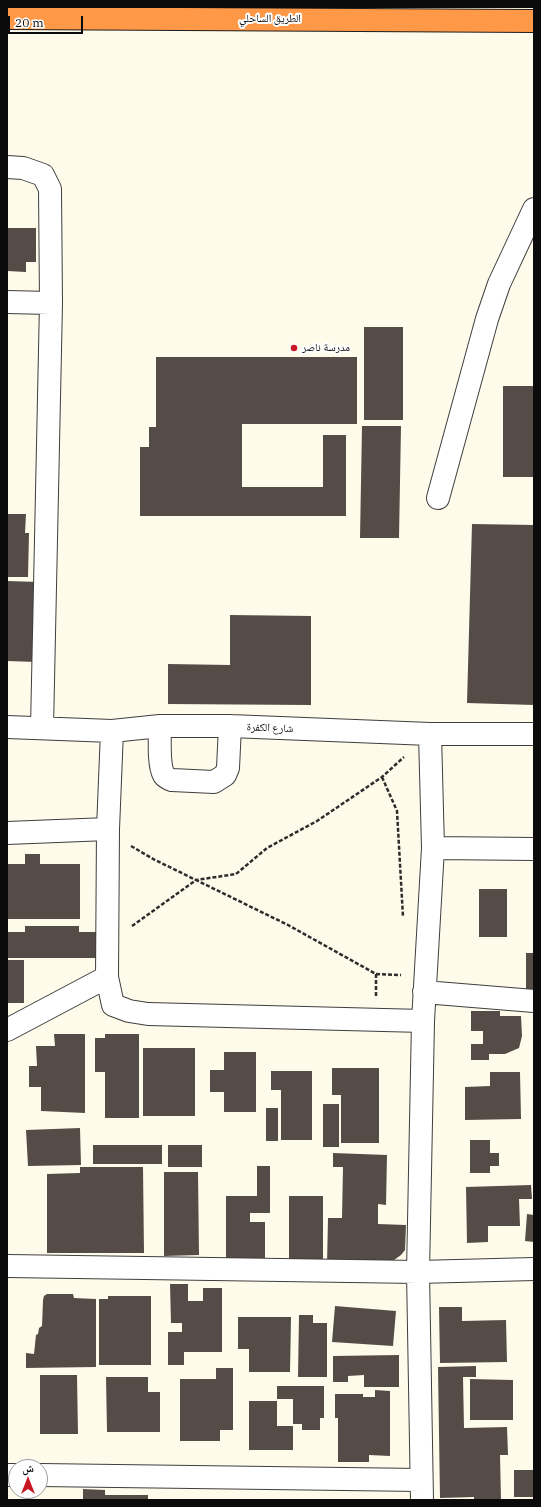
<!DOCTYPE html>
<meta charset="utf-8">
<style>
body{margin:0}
#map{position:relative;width:541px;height:1507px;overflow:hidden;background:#fffbea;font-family:"IBM Plex Serif","Noto Naskh Arabic",serif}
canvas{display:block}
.frame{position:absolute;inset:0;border:8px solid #0b0b0b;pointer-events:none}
.north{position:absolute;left:8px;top:1459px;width:40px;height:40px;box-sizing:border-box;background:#fff;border:1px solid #9d9d9d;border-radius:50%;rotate:0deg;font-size:11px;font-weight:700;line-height:16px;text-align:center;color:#0b0b0b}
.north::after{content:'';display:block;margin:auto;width:14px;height:18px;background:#c81723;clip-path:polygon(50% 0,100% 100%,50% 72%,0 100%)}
.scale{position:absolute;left:8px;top:16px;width:75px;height:18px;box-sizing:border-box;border:2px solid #0b0b0b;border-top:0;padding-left:5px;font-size:12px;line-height:14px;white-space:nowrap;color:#0b0b0b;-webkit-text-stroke:3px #fff;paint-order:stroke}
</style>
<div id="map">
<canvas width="541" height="1507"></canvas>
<div class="frame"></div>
<div class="north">ش</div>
<div class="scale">20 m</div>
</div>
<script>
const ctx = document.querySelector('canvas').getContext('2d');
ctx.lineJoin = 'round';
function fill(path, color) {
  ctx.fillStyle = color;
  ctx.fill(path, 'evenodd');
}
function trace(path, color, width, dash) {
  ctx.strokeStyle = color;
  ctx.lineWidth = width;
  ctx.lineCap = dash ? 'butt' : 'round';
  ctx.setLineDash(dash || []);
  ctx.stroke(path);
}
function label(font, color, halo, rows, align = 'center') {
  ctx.font = font + ' "IBM Plex Serif","Noto Naskh Arabic",serif';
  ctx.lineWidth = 4;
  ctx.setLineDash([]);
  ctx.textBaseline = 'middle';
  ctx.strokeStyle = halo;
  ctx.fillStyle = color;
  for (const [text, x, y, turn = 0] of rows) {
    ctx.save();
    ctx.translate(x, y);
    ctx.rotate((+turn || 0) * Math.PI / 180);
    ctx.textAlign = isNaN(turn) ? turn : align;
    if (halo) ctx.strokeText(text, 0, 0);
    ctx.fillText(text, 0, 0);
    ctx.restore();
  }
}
fill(new Path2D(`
 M7,228H36V262H26V272L7,271Z
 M364,327H403V420H364Z
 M156,357H357V424H242V487H323V435H346V516H140V447H149V427H156Z
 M503,386H534V477H503Z
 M362,426H401L399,538H360Z
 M7,514H26L25,533H29L28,577H7Z
 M472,524L534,525V705L467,703Z
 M7,581L39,582L37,662L7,661Z
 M230,615L311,616V705L168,704V664L230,665Z
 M25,854H40V864H80V919H7V864H25Z
 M479,889H507V937H479Z
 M25,926H79V932H96V958H8V932H25Z
 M526,953H534V991H526Z
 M7,960H24V1003H7Z
 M471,1011H500V1016H521L522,1036L519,1048L505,1054H489V1060H471V1044H483V1031H471Z
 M54,1034H85V1113L41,1111V1087H29V1066H37L36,1046H55Z
 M105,1034H139V1118H105V1072H95V1038H105Z
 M143,1048H195V1116H143Z
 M224,1052H256V1112H224V1092H210V1070H224Z
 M332,1068H379V1143H341V1095H332Z
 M271,1071H312V1140H281V1090H271Z
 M490,1072H520L521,1119L465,1120V1087L490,1086Z
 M323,1104H339V1147H323Z
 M266,1108H278V1141H266Z
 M80,1128L81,1165L28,1166L26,1130Z
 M470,1140H490V1153H499V1166H490V1173H470Z
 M93,1145H162V1164H93Z
 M168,1145H202V1167H168Z
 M333,1153L387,1155L386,1205L378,1204V1224L406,1225L405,1250L401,1255L394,1260L381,1264L327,1265L328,1218H342L343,1167H333Z
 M257,1166H270V1213H250V1222H265V1260H226V1196H257Z
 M80,1167H143L144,1253H47V1174L80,1173Z
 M164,1172H198L199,1255L164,1256Z
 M531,1185L532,1199H519L520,1226H488V1242L467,1243L466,1187Z
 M289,1196H323V1263H289Z
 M527,1214L534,1215V1242L525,1241Z
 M170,1284H188V1301H203V1288H222V1352H184V1365H168V1332H182V1323H171Z
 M47,1294H73L74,1298L96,1299V1367L26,1368V1353L34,1354L36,1335L38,1334L39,1328L42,1326L43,1300L44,1296Z
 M108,1296H151V1365H99V1299H108Z
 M335,1306L396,1311L393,1346L332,1342Z
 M439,1307H462V1321L506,1320L507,1362L440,1363Z
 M299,1315H313V1323H327V1377H298Z
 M238,1317H291L290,1372H249V1349H238Z
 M399,1355V1387H364V1375L348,1376V1382H333V1356Z
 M476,1366V1377H463L464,1428L507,1427L508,1455H500L501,1500H474V1497L440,1498L438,1367Z
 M216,1368H233V1430H220V1441H180V1379H216Z
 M40,1375H77L78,1434H40Z
 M106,1377H148V1392H160V1432H107Z
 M470,1379L513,1380V1420H470Z
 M277,1386H324V1418H320V1430H302V1424H293V1399H277Z
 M375,1390L390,1391V1456L369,1455V1462H338V1418H335V1394H363V1397H375Z
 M249,1401H277V1426H293V1450H249Z
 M514,1470H534V1497H514Z
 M83,1489L105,1490V1495H148V1500H83Z`), '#554c47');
const minor = new Path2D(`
 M7,167L23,168L43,175L50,189L51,303L42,728
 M7,302L51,303
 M438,498L487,319L499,284L534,209
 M160,726C160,738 158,765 164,775C166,778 169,779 172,780L214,782L225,775L228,768L230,726
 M7,727L112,731L160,726H230L430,734H534
 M112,731L108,829L107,977L113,1005L129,1011L148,1014L423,1021
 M7,833L108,829
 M433,848L534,849
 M424,992L534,1001
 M7,1030L107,977
 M7,1266L418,1272L534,1269
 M7,1475H16
 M40,1475L421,1480
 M422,1500L418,1272L423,1021L433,848L430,734`);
const highway = new Path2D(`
 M7,18L534,21`);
trace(minor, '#3e3e3e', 24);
trace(highway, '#1c1c1c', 24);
trace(new Path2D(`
 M382,777L397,811L403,917
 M131,846L155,860L196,880L236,874L267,848L317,821L382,777L404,757
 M132,926L196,880L288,925L376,974V997
 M376,974L401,975`), '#2d2d2d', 2.5, [4, 2]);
trace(minor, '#fff', 22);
trace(highway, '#ff9948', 22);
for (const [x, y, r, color] of [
 [294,348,4,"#c81723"]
]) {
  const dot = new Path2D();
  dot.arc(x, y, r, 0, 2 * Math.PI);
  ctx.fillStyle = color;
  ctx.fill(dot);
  trace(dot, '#fff', 1.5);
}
label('11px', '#0b0b0b', '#fff', [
 ["الطريق الساحلي",270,19],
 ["شارع الكفرة",270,728,2]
]);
label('11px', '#0b0b0b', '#fff', [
 ["مدرسة ناصر",302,348]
], 'left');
</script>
